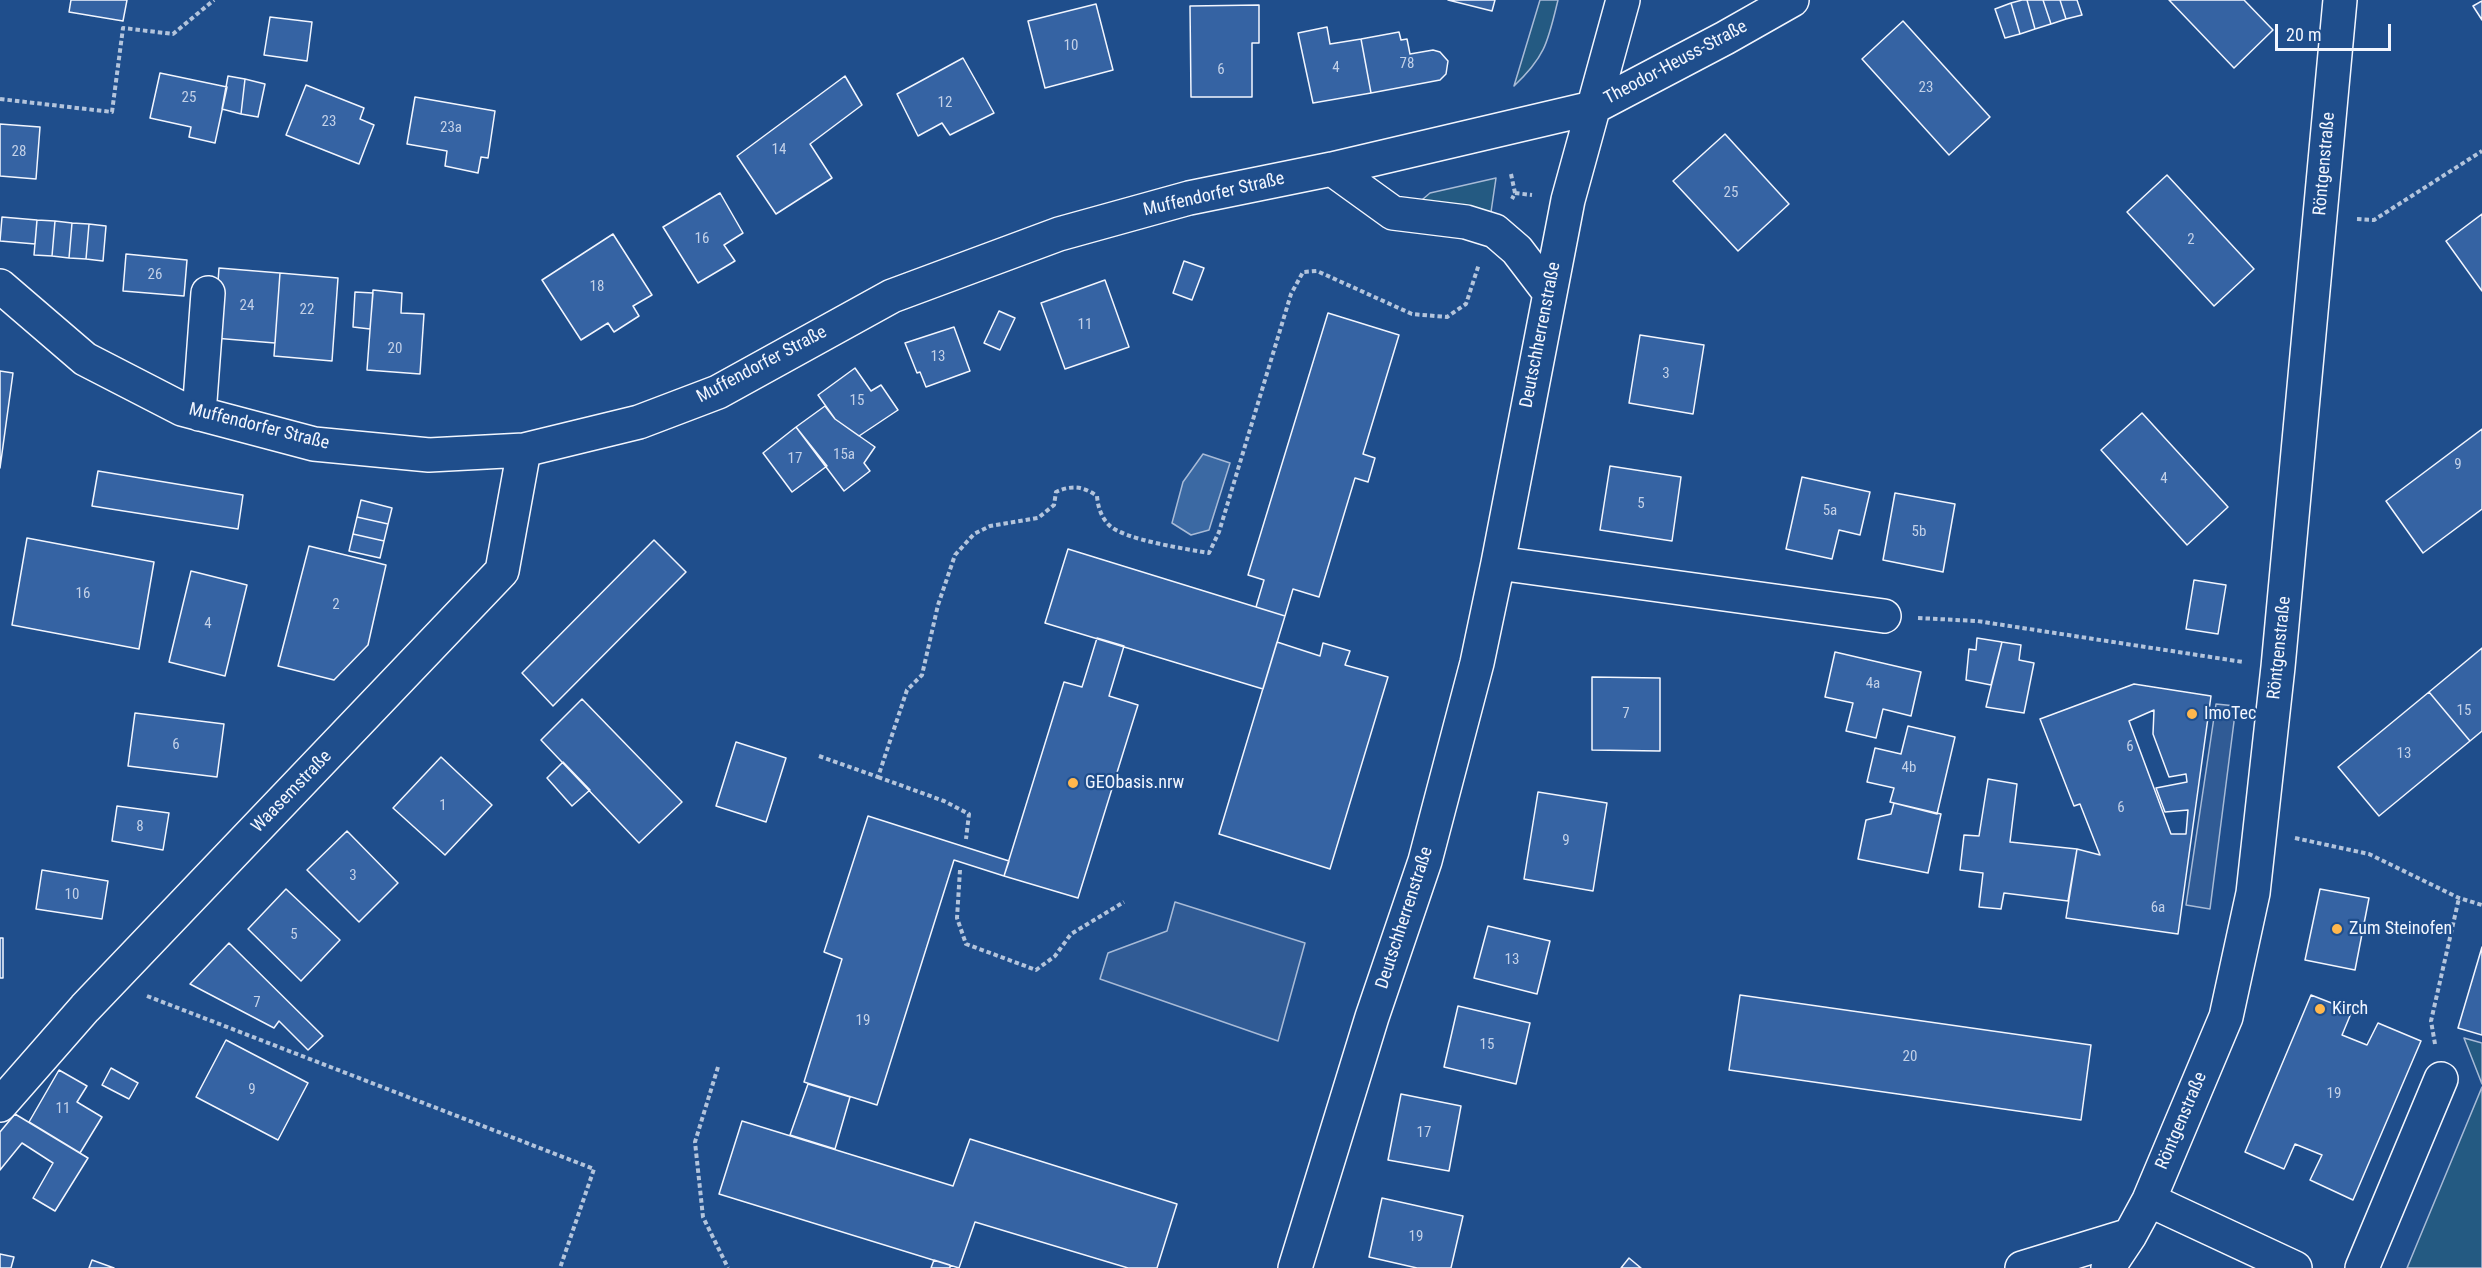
<!DOCTYPE html>
<meta charset="utf-8">
<style>
body{margin:0}
#map{position:relative;width:2482px;height:1268px;overflow:hidden;background:#1f4e8c;font-family:"Roboto Condensed",sans-serif}
canvas{display:block}
.scale{position:absolute;left:2275px;top:24px;width:116px;height:27px;box-sizing:border-box;border:3px solid #f2f6ff;border-top:0;padding-left:8px;font-size:18px;line-height:21px;white-space:nowrap;color:#f2f6ff;-webkit-text-stroke:4px #1f4e8c;paint-order:stroke}
</style>
<div id="map">
<canvas width="2482" height="1268"></canvas>
<div class="scale">20 m</div>
</div>
<script>
const ctx = document.querySelector('canvas').getContext('2d');
ctx.lineJoin = 'round';
function fill(path, color) {
  ctx.fillStyle = color;
  ctx.fill(path, 'evenodd');
}
function trace(path, color, width, dash) {
  ctx.strokeStyle = color;
  ctx.lineWidth = width;
  ctx.lineCap = dash ? 'butt' : 'round';
  ctx.setLineDash(dash || []);
  ctx.stroke(path);
}
function label(font, color, halo, rows, align = 'center') {
  ctx.font = font + ' "Roboto Condensed",sans-serif';
  ctx.lineWidth = 4.5;
  ctx.setLineDash([]);
  ctx.textBaseline = 'middle';
  ctx.strokeStyle = halo;
  ctx.fillStyle = color;
  for (const [text, x, y, turn = 0] of rows) {
    ctx.save();
    ctx.translate(x, y);
    ctx.rotate((+turn || 0) * Math.PI / 180);
    ctx.textAlign = isNaN(turn) ? turn : align;
    if (halo) ctx.strokeText(text, 0, 0);
    ctx.fillText(text, 0, 0);
    ctx.restore();
  }
}
const green = new Path2D(`
 M1540,0H1558C1548,41 1546,56 1514,86Z
 M1496,178L1491,212L1457,204L1428,202L1423,199L1430,193Z
 M2464,1038L2482,1043V1084Z
 M2482,1087V1268H2407Z`);
fill(green, '#245a82');
trace(green, '#a8bbd7', 1.5);
const parking = new Path2D(`
 M2216,704L2236,706L2210,909L2186,905Z
 M1175,902L1305,943L1278,1041L1100,979L1108,953L1167,931Z`);
fill(parking, '#305b95');
trace(parking, '#a8bbd7', 1.5);
const water = new Path2D(`
 M1203,454L1230,463L1209,530L1191,535L1172,523L1183,482Z`);
fill(water, '#3b69a3');
trace(water, '#a8bbd7', 1.5);
const building = new Path2D(`
 M71,0H127L123,21L69,12Z
 M1448,0H1495L1492,11Z
 M2022,0H2027L2035,29L2020,34L2011,3Z
 M2027,0H2043L2051,24L2035,29Z
 M2043,0H2060L2066,19L2051,24Z
 M2060,0H2077L2082,15L2066,19Z
 M2169,0H2244L2273,30L2234,68Z
 M2482,1V20L2473,6Z
 M2011,3L2020,34L2005,38L1995,9Z
 M1096,4L1113,70L1045,88L1028,21Z
 M1259,5V43H1252V97H1191L1190,6Z
 M270,17L312,22L307,61L264,55Z
 M1903,21L1990,117L1949,155L1862,59Z
 M1327,27L1330,44L1361,39L1371,93L1313,103L1298,33Z
 M1399,32L1401,40L1407,39L1410,54L1433,50L1440,52L1448,61L1446,74L1440,80L1371,93L1361,39Z
 M963,58L994,113L950,135L942,123L918,136L897,94Z
 M160,73L227,87L215,143L189,137L191,127L150,118Z
 M228,76L245,79L241,114L222,109Z
 M845,76L862,105L810,144L832,178L776,214L737,156Z
 M245,79L265,84L258,117L241,114Z
 M306,85L364,108L360,119L374,125L359,164L286,135Z
 M415,97L495,111L488,158L481,157L478,173L445,166L447,151L407,144Z
 M0,124L40,127L36,179L0,176Z
 M1725,134L1789,204L1738,251L1673,181Z
 M2167,175L2254,269L2214,306L2127,212Z
 M720,193L743,233L724,245L735,261L698,283L663,227Z
 M2482,214V291L2446,241Z
 M2,217L37,220L35,244L0,241Z
 M37,220L55,221L52,256L34,255Z
 M55,221L72,223L69,258L52,256Z
 M72,223L89,224L86,259L69,258Z
 M89,224L106,226L103,261L86,259Z
 M613,234L652,295L633,306L639,316L614,332L608,323L581,340L542,280Z
 M126,254L187,260L184,296L123,291Z
 M1184,261L1204,268L1192,300L1173,293Z
 M219,268L280,273L275,343L214,338Z
 M280,273L338,278L332,361L274,356Z
 M1105,280L1129,347L1065,369L1041,303Z
 M373,290L402,293L401,313L424,314L420,374L367,370Z
 M355,292L373,293L370,329L353,327Z
 M999,311L1015,318L1000,350L984,343Z
 M1328,313L1399,335L1363,454L1375,458L1368,482L1355,478L1319,597L1293,589L1285,616L1256,607L1264,580L1248,575Z
 M954,327L970,371L926,387L920,372L917,373L905,343Z
 M1640,335L1704,345L1693,414L1629,403Z
 M855,368L871,391L881,385L898,410L859,436L835,419L818,395Z
 M0,371L13,373L0,468Z
 M825,406L835,419L875,447L864,463L870,471L844,491L796,427Z
 M2142,413L2228,507L2187,545L2101,450Z
 M796,427L827,466L792,492L763,453Z
 M2482,429V509L2423,553L2386,501Z
 M1610,466L1681,477L1672,541L1600,530Z
 M98,471L243,495L238,529L92,506Z
 M1802,477L1870,492L1860,535L1839,530L1832,559L1786,549Z
 M1895,493L1955,504L1943,572L1883,560Z
 M361,500L392,508L388,524L357,517Z
 M357,517L388,524L384,541L353,534Z
 M353,534L384,541L380,558L349,551Z
 M27,538L154,562L139,649L12,625Z
 M654,540L686,572L553,706L522,673Z
 M309,546L386,565L368,645L334,680L278,666Z
 M1068,549L1285,616L1263,689L1045,623Z
 M191,571L247,585L225,676L169,662Z
 M2194,580L2226,585L2218,634L2186,629Z
 M1097,638L1124,646L1109,696L1138,705L1078,898L1004,876L1064,682L1082,687Z
 M1977,638L2002,642L1991,685L1966,680L1969,649L1976,650Z
 M1277,642L1320,656L1323,643L1350,651L1345,665L1388,677L1330,869L1219,834Z
 M2002,642L2021,645L2019,660L2034,663L2024,713L1986,707Z
 M2482,648V731L2470,741L2429,692Z
 M1835,652L1921,672L1911,716L1883,709L1876,738L1846,731L1853,703L1825,697Z
 M1592,677L1660,678V751L1592,750Z
 M2134,684L2211,696L2178,934L2066,918L2077,849L2100,855L2080,804L2074,806L2040,719ZM2154,710L2153,734L2169,777L2186,774L2187,782L2156,788L2165,812L2188,810L2186,834H2171L2129,721Z
 M2429,692L2470,741L2379,816L2338,767Z
 M582,699L682,802L639,843L541,740Z
 M135,713L224,724L217,777L128,766Z
 M1908,726L1955,737L1937,814L1890,802L1894,788L1867,782L1875,748L1901,754Z
 M736,742L786,758L766,822L716,806Z
 M441,757L492,805L445,855L393,808Z
 M563,762L590,790L572,806L547,778Z
 M1988,779L2017,784L2010,842L2077,849L2068,901L2004,893L2001,909L1979,907L1983,873L1960,870L1964,835L1979,836Z
 M1538,792L1607,803L1593,891L1524,879Z
 M1894,803L1941,814L1928,873L1858,859L1866,820L1891,814Z
 M117,806L169,813L163,850L112,841Z
 M868,816L1009,861L1004,876L954,860L877,1105L804,1082L842,959L824,952Z
 M347,831L398,883L359,922L307,870Z
 M42,870L108,881L102,919L36,909Z
 M286,889L340,940L301,981L248,929Z
 M2320,889L2369,898L2355,970L2305,960Z
 M1488,926L1550,941L1537,994L1474,978Z
 M0,938H3V978H0Z
 M229,943L323,1036L308,1050L279,1021L274,1028L190,984Z
 M2482,947V1035L2458,1028Z
 M1740,995L2091,1045L2081,1120L1729,1070Z
 M2311,995L2352,1011L2342,1035L2367,1045L2378,1023L2421,1041L2353,1200L2310,1180L2322,1155L2295,1144L2284,1169L2245,1152Z
 M1458,1006L1530,1023L1516,1084L1444,1067Z
 M226,1040L308,1083L278,1140L196,1097Z
 M111,1068L138,1083L129,1099L102,1085Z
 M59,1070L87,1086L77,1102L102,1117L80,1153L29,1122Z
 M808,1084L850,1097L835,1149L790,1135Z
 M1401,1094L1461,1106L1449,1171L1388,1160Z
 M15,1114L88,1158L55,1211L33,1198L53,1163L22,1143L0,1170V1132Z
 M742,1121L953,1186L970,1139L1177,1204L1157,1268H1128L975,1222L959,1268L719,1194Z
 M1382,1198L1463,1216L1451,1268H1417L1369,1257Z
 M0,1254L14,1257L11,1268H0Z
 M1629,1258L1641,1268H1621Z
 M92,1260L114,1268H89Z
 M934,1260L950,1265V1268H931Z`);
fill(building, '#3563a3');
trace(building, '#f2f6ff', 1.5);
const minor = new Path2D(`
 M1332,169L1393,213L1466,222L1495,231L1517,250L1549,292
 M0,286L85,359L182,409L314,444L429,455L524,450L639,422L718,392L892,296L1059,234L1189,198L1332,169L1592,108L1725,38L1792,0
 M199,414L208,293
 M1498,563L1884,616
 M0,1105L85,1008L502,571L524,450
 M2149,1200L2295,1268
 M1295,1268L1372,1017L1425,861L1477,663L1498,563L1568,200L1623,0
 M2022,1268L2130,1235
 M2108,1268L2130,1235L2149,1200L2226,1017L2253,893L2278,667L2340,0
 M2362,1268L2441,1079`);
trace(minor, '#f2f6ff', 36);
trace(new Path2D(`
 M0,99L112,112L123,28L173,34L214,0
 M1511,174L1515,193L1512,199
 M1515,193L1532,195
 M2357,219L2374,220L2482,151
 M1918,618L1977,621L2243,662
 M819,756L878,777L907,690L922,675L938,605L955,555L974,534L990,526L1038,518L1054,505L1056,492C1071,485 1083,486 1097,496C1098,507 1101,517 1109,525C1124,540 1187,549 1209,553L1219,532L1291,294L1303,272L1317,271L1412,314L1447,317L1466,304L1479,264
 M878,777L944,801L969,814L966,839
 M2295,838L2369,854L2459,898L2482,905
 M960,870L957,918L966,944L1036,970L1055,956L1071,934L1124,902
 M147,996L594,1169L560,1268
 M2435,1044L2431,1021L2459,898
 M718,1067L695,1142L703,1217L728,1268`), '#b3c4dc', 4, [4.5, 3]);
trace(minor, '#1f4e8c', 33);
for (const [x, y, r, color] of [
 [2192,714,6,"#ffb74d"],
 [1073,783,6,"#ffb74d"],
 [2337,929,6,"#ffb74d"],
 [2320,1009,6,"#ffb74d"]
]) {
  const dot = new Path2D();
  dot.arc(x, y, r, 0, 2 * Math.PI);
  ctx.fillStyle = color;
  ctx.fill(dot);
  trace(dot, '#1f4e8c', 2);
}
label('15px', '#c3d1e8', null, [
 ["10",1071,46],
 ["78",1407,64],
 ["4",1336,68],
 ["6",1221,70],
 ["23",1926,88],
 ["25",189,98],
 ["12",945,103],
 ["23",329,122],
 ["23a",451,128],
 ["14",779,150],
 ["28",19,152],
 ["25",1731,193],
 ["16",702,239],
 ["2",2191,240],
 ["26",155,275],
 ["18",597,287],
 ["24",247,306],
 ["22",307,310],
 ["11",1085,325],
 ["20",395,349],
 ["13",938,357],
 ["3",1666,374],
 ["15",857,401],
 ["15a",844,455],
 ["17",795,459],
 ["9",2458,465],
 ["4",2164,479],
 ["5",1641,504],
 ["5a",1830,511],
 ["5b",1919,532],
 ["16",83,594],
 ["2",336,605],
 ["4",208,624],
 ["4a",1873,684],
 ["15",2464,711],
 ["7",1626,714],
 ["6",176,745],
 ["6",2130,747],
 ["13",2404,754],
 ["4b",1909,768],
 ["1",443,806],
 ["6",2121,808],
 ["8",140,827],
 ["9",1566,841],
 ["3",353,876],
 ["10",72,895],
 ["6a",2158,908],
 ["5",294,935],
 ["13",1512,960],
 ["7",257,1003],
 ["19",863,1021],
 ["15",1487,1045],
 ["20",1910,1057],
 ["9",252,1090],
 ["19",2334,1094],
 ["11",63,1109],
 ["17",1424,1133],
 ["19",1416,1237]
]);
label('18px', '#f2f6ff', '#1f4e8c', [
 ["Theodor-Heuss-Straße",1676,63,-28],
 ["Röntgenstraße",2325,164,-85],
 ["Muffendorfer Straße",1214,195,-13],
 ["Deutschherrenstraße",1541,335,-79],
 ["Muffendorfer Straße",762,365,-28],
 ["Muffendorfer Straße",259,427,14],
 ["Röntgenstraße",2280,648,-84],
 ["Waasemstraße",292,792,-46],
 ["Deutschherrenstraße",1405,918,-72],
 ["Röntgenstraße",2182,1121,-67]
]);
label('18px', '#f2f6ff', '#1f4e8c', [
 ["ImoTec",2204,714],
 ["GEObasis.nrw",1085,783],
 ["Zum Steinofen",2349,929],
 ["Kirch",2332,1009]
], 'left');
</script>
